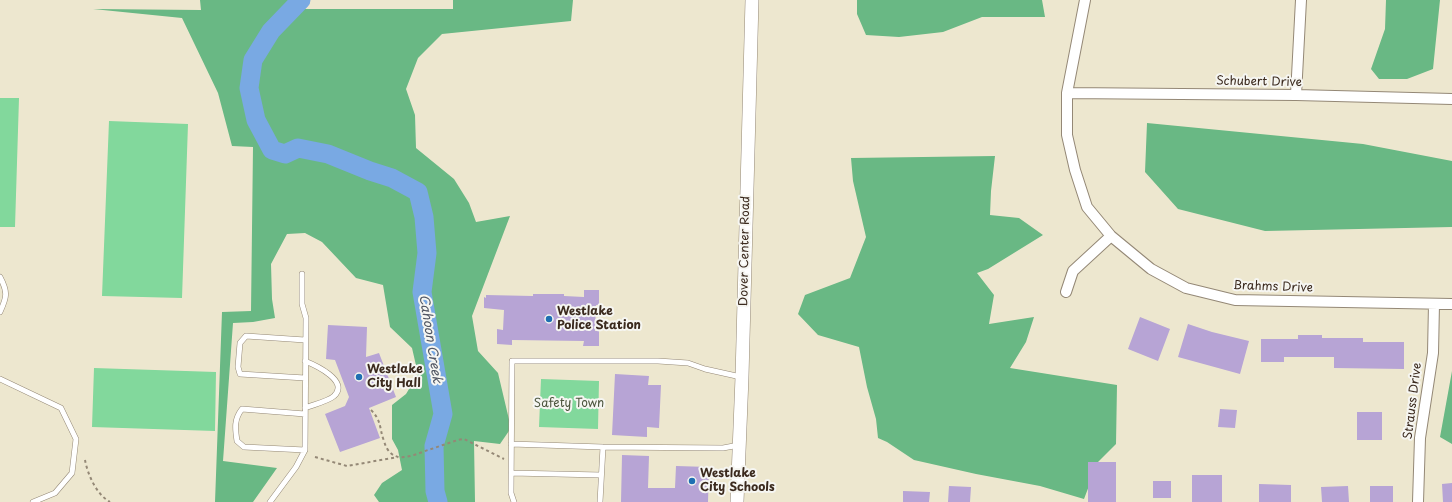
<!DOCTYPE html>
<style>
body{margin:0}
canvas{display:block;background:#ede7cf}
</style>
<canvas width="1452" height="502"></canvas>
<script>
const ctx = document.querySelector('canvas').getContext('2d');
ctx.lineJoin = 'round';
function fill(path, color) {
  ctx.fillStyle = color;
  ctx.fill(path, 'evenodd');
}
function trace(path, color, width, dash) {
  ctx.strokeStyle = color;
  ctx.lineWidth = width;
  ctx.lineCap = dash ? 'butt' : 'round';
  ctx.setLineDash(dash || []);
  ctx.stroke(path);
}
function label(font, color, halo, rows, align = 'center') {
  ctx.font = font + ' "Playpen Sans",sans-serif';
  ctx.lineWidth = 4;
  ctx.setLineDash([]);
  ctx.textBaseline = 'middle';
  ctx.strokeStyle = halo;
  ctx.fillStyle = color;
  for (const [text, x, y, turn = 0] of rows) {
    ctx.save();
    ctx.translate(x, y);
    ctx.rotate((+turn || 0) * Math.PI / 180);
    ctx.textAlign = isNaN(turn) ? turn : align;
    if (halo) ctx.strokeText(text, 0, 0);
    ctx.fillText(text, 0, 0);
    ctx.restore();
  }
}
fill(new Path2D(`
 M0,98H19L15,227H0Z
 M109,121L188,124L182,298L102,296Z
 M94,368L216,372L215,431L92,427Z
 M541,379L599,381L598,429L539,427Z`), '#82d89c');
fill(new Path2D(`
 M200,0H306L305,9H453V0H573L571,21L442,34L418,58L406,89L415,115L416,148L454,179L469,203L476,222L510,216L472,316L478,351L498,373L511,428L500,444L474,441L475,502H379L374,495L382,483L402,470L398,450L392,439V405L406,394L418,374L412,348L390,327L383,285L356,278L322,242L305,233L287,234L271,264L272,299L275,318L253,322L233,323L223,461L277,468L253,502H215L222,312L251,311L253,147L232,146L218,93L182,18L93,9L201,10Z
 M857,0H1042L1045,17H982L943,32L899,37L866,35L857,14Z
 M1386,0H1440L1433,69L1407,79H1379L1371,69L1385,29Z
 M1147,123L1363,144L1452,161V227L1265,231L1178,209L1145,172Z
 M995,156L991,191L990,215L1019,218L1043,235L988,269L977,273L994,295L989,324L1034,317L1026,342L1010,368L1117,385L1116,444L1098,462L1084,499L1040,486L976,474L914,460L887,442L878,438L876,419L867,387L859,347L818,335L798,314L805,295L850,278L866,237L853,181L851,158Z
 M1452,371V444L1440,437Z`), '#69b884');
trace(new Path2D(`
 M301,0L271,31L253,60L249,88L256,120L272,150L285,154L298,148L328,154L370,171L392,178L418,192L424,217L427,253L422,292L443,414L434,446L435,491L438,502`), '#79a9e3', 19);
fill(new Path2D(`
 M584,290H599V305H596L595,331H599V346H583L584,341L512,340V345L497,344V329L503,330L504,310L484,308V297L486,298V295L533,296V294H564V296L584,297Z
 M1140,317L1170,329L1158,361L1128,349Z
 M1188,324L1212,332L1249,341L1240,374L1178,357Z
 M328,325L367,327L366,357L379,353L396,397L369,408L380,438L340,452L325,414L345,406L349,397L335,360L326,359Z
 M1298,335H1322V338H1363V342H1404V369L1334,368V357H1284V362H1261V339H1298Z
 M615,374L649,376L648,385H661L659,428L647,427V437L612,435Z
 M1220,409L1237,410L1235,428L1218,427Z
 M1357,412H1382V440H1357Z
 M622,455L649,456L648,488H675L676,466L709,467L708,502H621Z
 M1088,462H1116V502H1088Z
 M1192,475H1222V502H1192Z
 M1153,481H1171V498H1153Z
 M1452,483V502H1443L1442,484Z
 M1259,484L1291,485V502H1259Z
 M949,486L971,487L970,502H948Z
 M1348,486L1349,502H1322L1321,487Z
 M1370,486H1393V502H1370Z
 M903,491L930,492L929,502H903Z`), '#b7a4d5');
const service = new Path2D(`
 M0,277C8,292 7,297 0,312
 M305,378L240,374L238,367L240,343L246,336L305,340
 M0,379L61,408L76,439L72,473L55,493L33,502
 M305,408C312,405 329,401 334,396C350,381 315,365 305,361
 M511,444L603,447L600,502
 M603,447L723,448L739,445
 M305,450L244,447L237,441C235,428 234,419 242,409L305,414
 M511,473L601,475
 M270,502L296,467L305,450L306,318L302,304V274
 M514,502L511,493L512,361H658L688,363L705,369L741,377`);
const minor = new Path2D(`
 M1085,0L1067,93V135L1075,170L1087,207L1111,236L1151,269L1186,288L1235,300L1452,304
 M1067,93L1296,95L1452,99
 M1296,95L1301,0
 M1066,292L1073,271L1111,236
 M1418,502L1420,438L1433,353L1434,304`);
const tertiary = new Path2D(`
 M737,502L742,377L752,0`);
trace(service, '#948876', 6);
trace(minor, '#948876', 12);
trace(tertiary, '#948876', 14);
trace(new Path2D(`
 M371,410C382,421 379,428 384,441C391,466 411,456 428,450C438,447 448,443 458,440L464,439L504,459
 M315,457L347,466L398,457
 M85,460C88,475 96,494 110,502`), '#948876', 2, [3, 3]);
trace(service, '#fff', 5);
trace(minor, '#fff', 10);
trace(tertiary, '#fff', 13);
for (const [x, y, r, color] of [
 [549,319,4,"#1f6fb2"],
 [359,377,4,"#1f6fb2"],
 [692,481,4,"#1f6fb2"]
]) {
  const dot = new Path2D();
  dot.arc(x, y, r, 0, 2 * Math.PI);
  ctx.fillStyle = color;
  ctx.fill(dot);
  trace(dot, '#f6f6f2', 1.5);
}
label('12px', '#3b2a1e', '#f6f6f2', [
 ["Schubert Drive",1259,82,1],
 ["Dover Center Road",745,251,-89],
 ["Brahms Drive",1273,287,2],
 ["Strauss Drive",1413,401,-83]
]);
label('bold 12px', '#3b2a1e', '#f6f6f2', [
 ["Westlake",557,312],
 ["Police Station",557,326],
 ["Westlake",367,370],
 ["City Hall",367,384],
 ["Westlake",700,474],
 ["City Schools",700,488]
], 'left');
label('12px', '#4d563e', '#f6f6f2', [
 ["Safety Town",569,404]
]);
label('italic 13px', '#515663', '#f6f6f2', [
 ["Cahoon Creek",430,339,81]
]);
</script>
